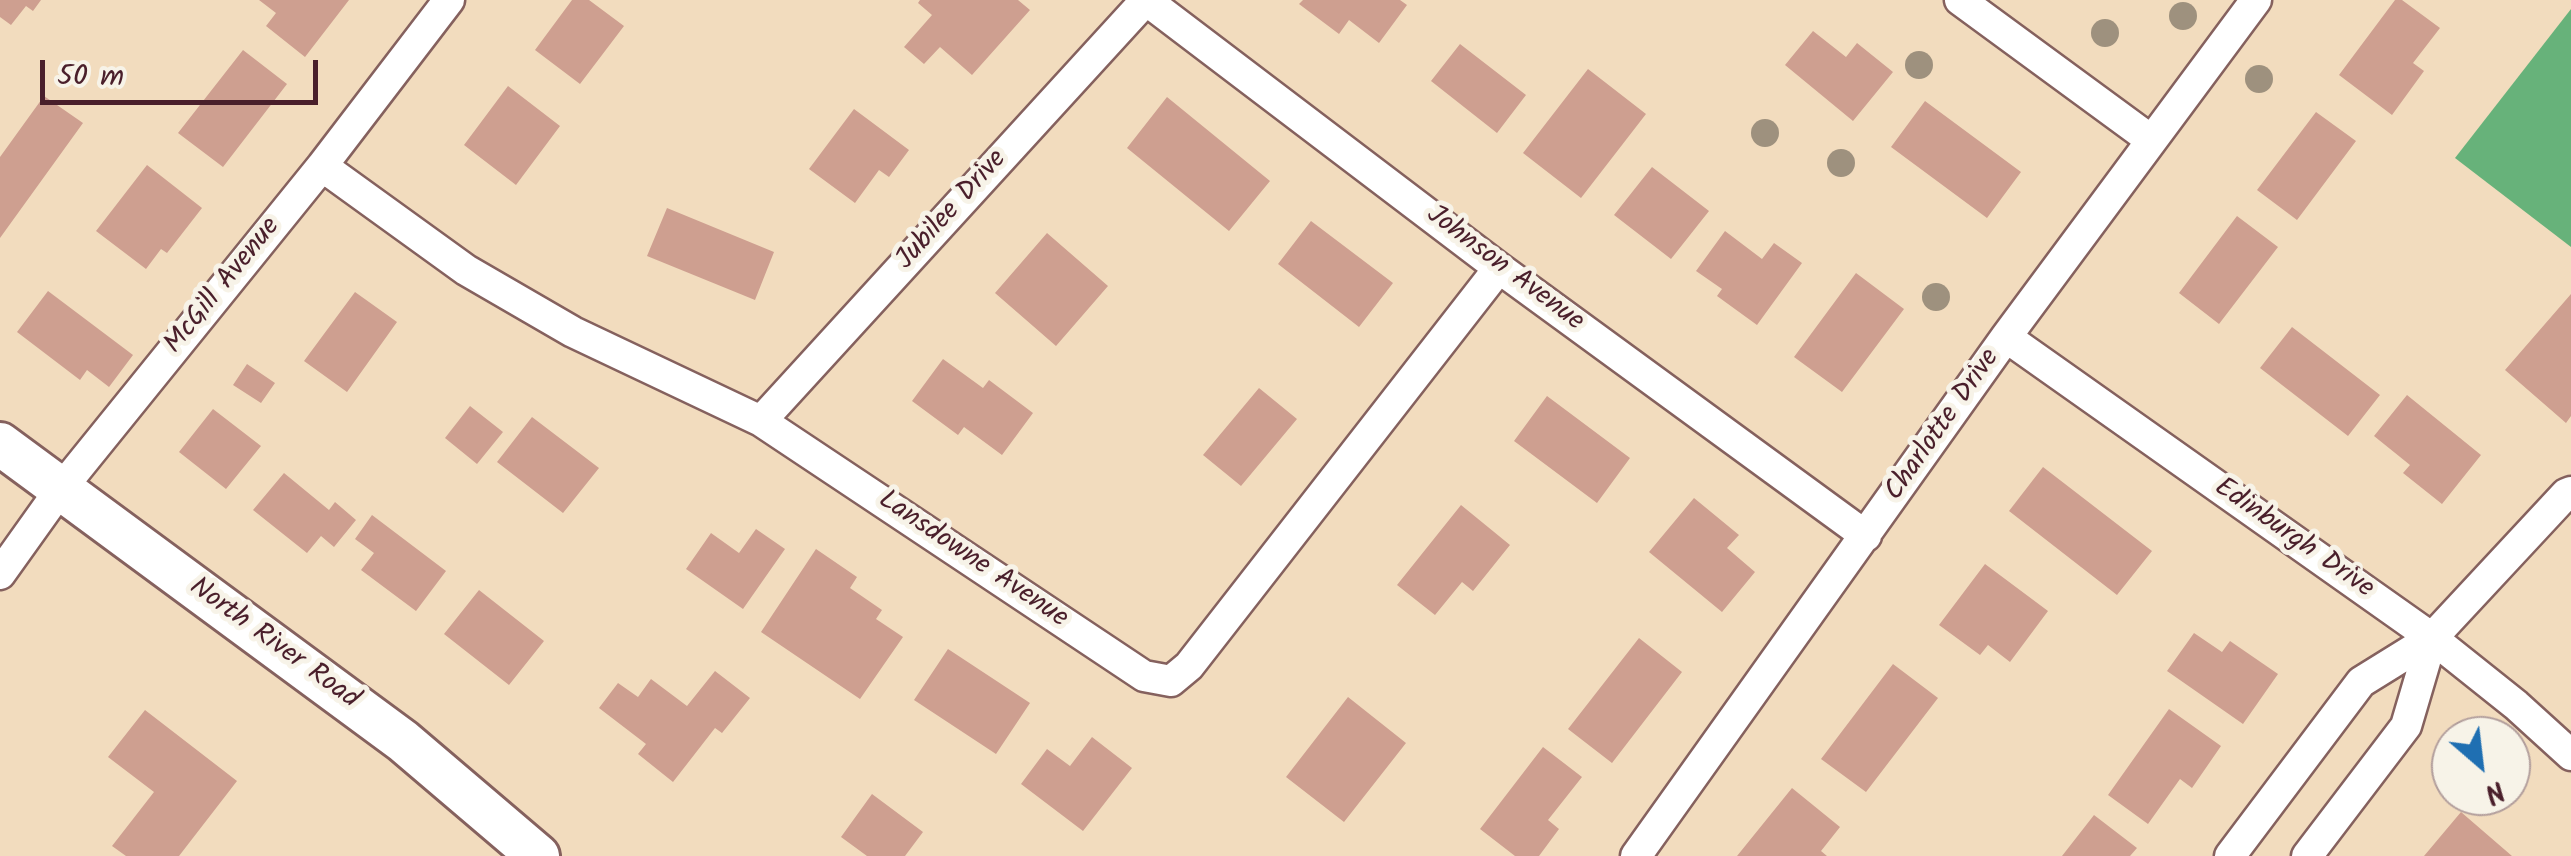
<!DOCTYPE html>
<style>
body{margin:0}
#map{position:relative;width:2571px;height:856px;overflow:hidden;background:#f2dcbe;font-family:Kalam,sans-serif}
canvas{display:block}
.north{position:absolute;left:2431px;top:716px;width:100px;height:100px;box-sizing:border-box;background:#f7f3e8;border:2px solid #b29e9c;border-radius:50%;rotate:152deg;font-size:28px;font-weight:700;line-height:40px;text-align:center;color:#4a1f2b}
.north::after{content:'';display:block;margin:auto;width:35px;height:45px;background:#1f6fb2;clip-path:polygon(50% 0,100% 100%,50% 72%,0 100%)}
.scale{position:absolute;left:40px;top:60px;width:278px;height:45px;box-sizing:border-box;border:5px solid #4a1f2b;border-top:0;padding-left:12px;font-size:30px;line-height:35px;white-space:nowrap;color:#4a1f2b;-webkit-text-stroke:8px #f7f3e8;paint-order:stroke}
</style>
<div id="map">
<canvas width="2571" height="856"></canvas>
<div class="north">N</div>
<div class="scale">50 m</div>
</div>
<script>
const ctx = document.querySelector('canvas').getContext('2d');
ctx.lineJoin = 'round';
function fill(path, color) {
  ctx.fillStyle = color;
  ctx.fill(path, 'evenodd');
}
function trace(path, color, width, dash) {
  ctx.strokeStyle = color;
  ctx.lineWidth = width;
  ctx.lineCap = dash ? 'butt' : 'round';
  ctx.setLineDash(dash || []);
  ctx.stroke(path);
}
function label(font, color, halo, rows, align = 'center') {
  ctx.font = font + ' Kalam,sans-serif';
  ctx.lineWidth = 10;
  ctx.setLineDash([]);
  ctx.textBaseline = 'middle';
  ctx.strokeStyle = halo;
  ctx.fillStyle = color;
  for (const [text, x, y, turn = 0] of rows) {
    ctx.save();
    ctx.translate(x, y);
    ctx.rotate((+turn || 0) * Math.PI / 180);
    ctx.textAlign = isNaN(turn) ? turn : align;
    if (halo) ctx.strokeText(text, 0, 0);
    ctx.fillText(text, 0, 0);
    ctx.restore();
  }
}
fill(new Path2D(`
 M2571,9V247L2455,158Z`), '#67b27a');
fill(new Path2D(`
 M0,0H41L33,11L26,6L11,25L0,17Z
 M259,0H349L305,57L266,26L276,13Z
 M572,0H589L624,26L580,84L535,50Z
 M920,0H1018L1030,10L972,75L940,47L924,64L904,47L932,15L918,3Z
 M1303,0H1400L1407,5L1379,43L1349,20L1339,34L1299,4Z
 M2395,0H2402L2440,28L2413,63L2424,71L2392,115L2339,75Z
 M1813,31L1846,57L1857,43L1893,72L1853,121L1785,65Z
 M1460,44L1526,95L1497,133L1431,81Z
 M243,50L287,84L223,167L178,133Z
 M1588,69L1646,114L1581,198L1523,153Z
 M508,86L560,126L516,185L464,145Z
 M44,96L83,123L0,238V157Z
 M1167,97L1270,181L1229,231L1127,148Z
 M1925,101L2021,172L1987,218L1891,147Z
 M854,109L909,150L889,177L879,170L855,203L809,169Z
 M2316,112L2356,141L2297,220L2257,190Z
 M147,165L202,208L167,253L161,249L146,269L96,231Z
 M1652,167L1709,211L1671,259L1614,215Z
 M667,208L774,252L755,300L647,256Z
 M2237,216L2278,247L2219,324L2179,293Z
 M1311,221L1393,283L1359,327L1278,264Z
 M1725,231L1762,259L1774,243L1802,263L1757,325L1717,296L1722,289L1696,271Z
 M1047,233L1108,286L1056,346L995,293Z
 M1856,273L1904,309L1842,392L1794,357Z
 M48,291L133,355L109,387L87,370L80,380L17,332Z
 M355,292L397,322L347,392L304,361Z
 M2571,294V416L2566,423L2505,370Z
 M2292,327L2380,395L2348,436L2260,368Z
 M943,359L983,388L989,380L1033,413L1002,455L964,427L958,435L912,401Z
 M247,364L275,383L261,403L233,385Z
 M1259,388L1297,419L1241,486L1203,455Z
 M2407,395L2481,455L2442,504L2403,473L2410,465L2374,436Z
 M1547,396L1630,458L1597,503L1514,441Z
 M470,406L503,432L477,464L445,438Z
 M213,409L261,446L226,489L179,452Z
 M532,417L599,468L563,513L497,462Z
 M2043,467L2152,551L2117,595L2009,511Z
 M284,473L329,510L335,502L356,520L334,547L321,536L307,553L253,510Z
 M1694,498L1739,535L1727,548L1755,572L1722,612L1649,552Z
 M1461,505L1510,545L1473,591L1462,582L1435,615L1397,585Z
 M372,515L446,571L416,611L361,570L374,553L355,539Z
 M756,529L785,549L743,609L686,569L711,533L739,553Z
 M816,549L857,577L850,588L882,610L876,619L903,637L860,699L761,632Z
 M1985,564L2048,611L2010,662L1988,645L1980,655L1939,625Z
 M479,590L544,641L509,685L444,634Z
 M2194,633L2222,652L2230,641L2278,674L2243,724L2167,671Z
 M1639,638L1682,672L1612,763L1568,729Z
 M948,649L1030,703L996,754L914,700Z
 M1893,664L1938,698L1866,792L1821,759Z
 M715,671L750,698L722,733L715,728L673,782L638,754L646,744L599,708L618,683L638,697L651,679L687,706Z
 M1348,697L1406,743L1344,822L1286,777Z
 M2169,709L2221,746L2192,788L2180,779L2148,824L2108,795Z
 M145,710L237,781L179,856H126L112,846L154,792L108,757Z
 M1092,737L1132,768L1083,831L1021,784L1047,749L1070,766Z
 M1543,747L1582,777L1548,820L1559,829L1539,856H1515L1480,829Z
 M1792,788L1840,827L1821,851L1827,856H1737Z
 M872,794L923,832L905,856H867L841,837Z
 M2461,812L2512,856H2424Z
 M2094,815L2137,848L2130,856H2062Z`), '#ce9f90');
const street = new Path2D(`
 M1146,0L1499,268L1866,536
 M1960,0L2151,140
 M322,166L466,270L573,332L761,421L1144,676L1171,681L1189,666L1499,268
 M2006,337L2432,638L2516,705L2571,755
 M761,421L1146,0
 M0,574L60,490L322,166L449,0
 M1636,856L2006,337L2256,0
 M2230,856L2361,682L2432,638L2566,494L2571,492
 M2307,856L2406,726L2432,638`);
const secondary = new Path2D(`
 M0,444L403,741L538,856`);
trace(street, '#85615e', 35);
trace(secondary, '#85615e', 48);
trace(street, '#fff', 30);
trace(secondary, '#fff', 42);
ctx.fillStyle = '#9e917e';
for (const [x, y] of [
 [2183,16],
 [2105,33],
 [1919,65],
 [2259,79],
 [1765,133],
 [1841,163],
 [1936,297]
]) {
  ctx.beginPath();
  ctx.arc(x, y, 14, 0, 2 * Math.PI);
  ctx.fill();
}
label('28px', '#4a1f2b', '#f7f3e8', [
 ["Jubilee Drive",953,211,-48],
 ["Johnson Avenue",1504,270,37],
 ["McGill Avenue",224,287,-51],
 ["Charlotte Drive",1944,426,-55],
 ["Edinburgh Drive",2293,540,35],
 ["Lansdowne Avenue",972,561,34],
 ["North River Road",273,645,36]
]);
</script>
